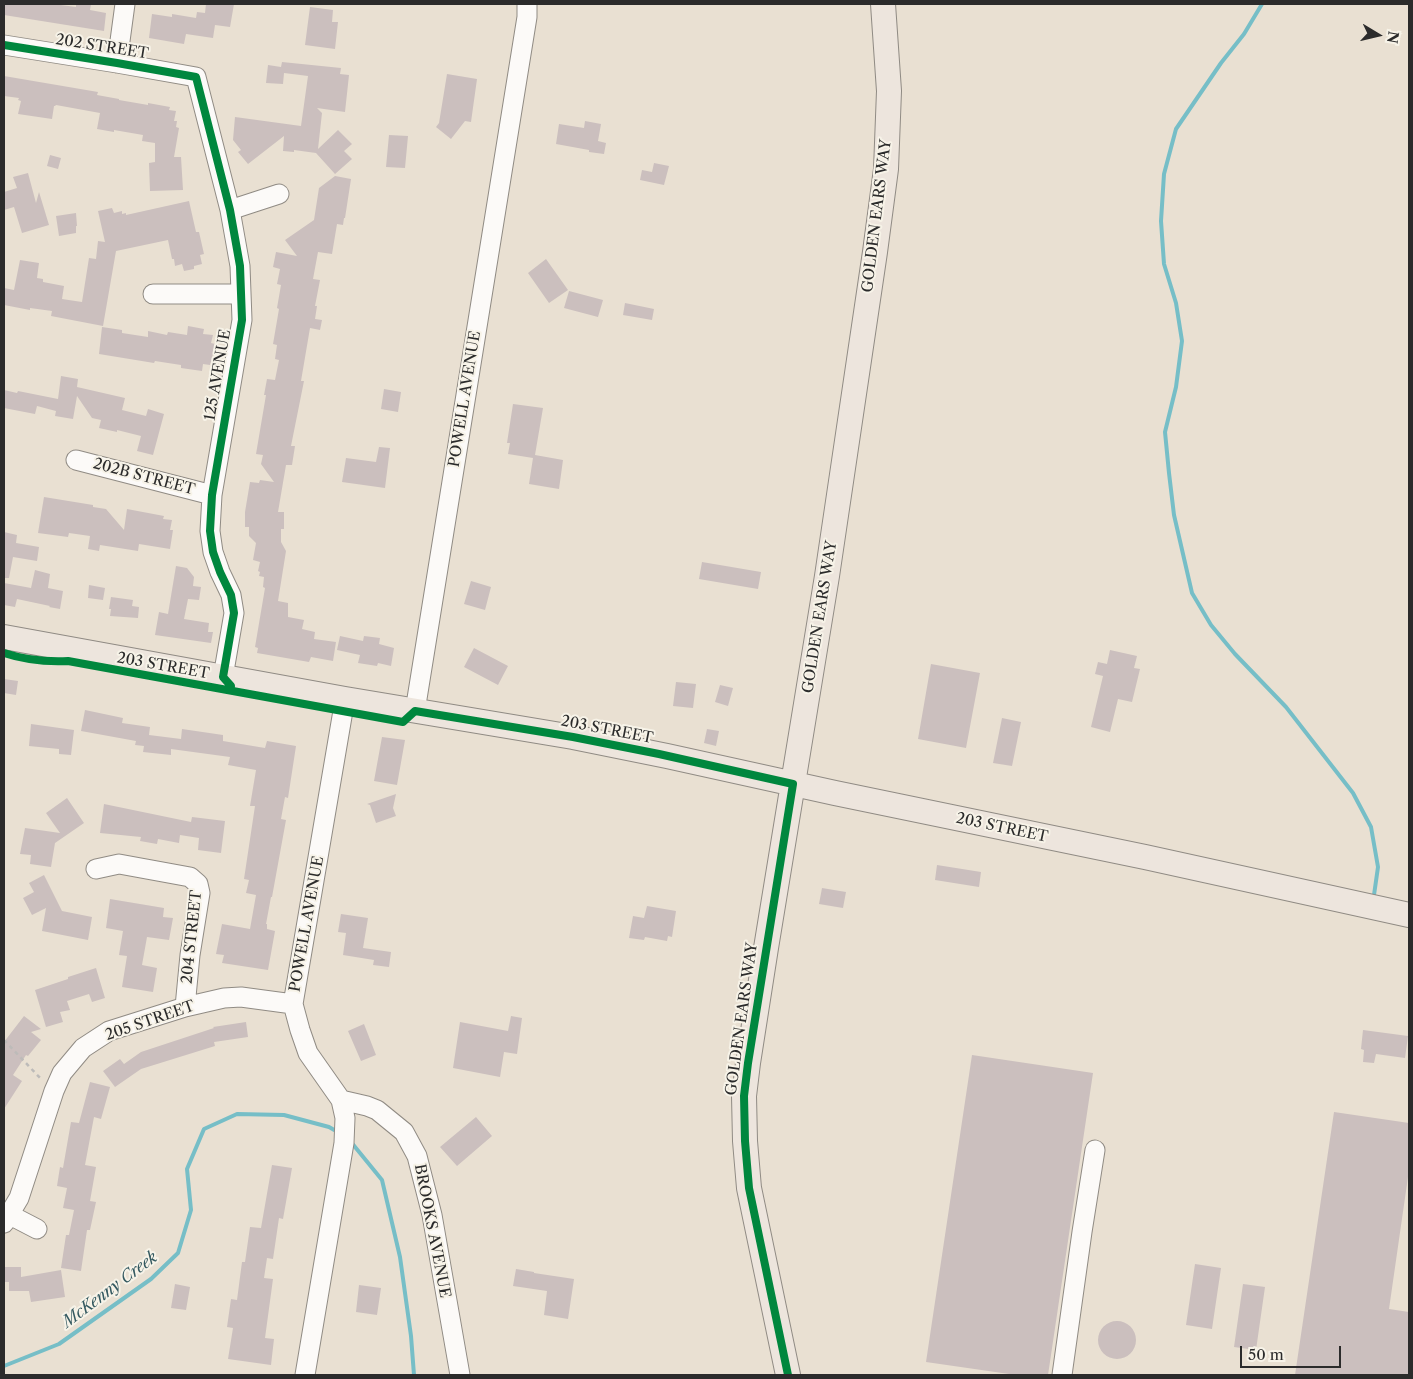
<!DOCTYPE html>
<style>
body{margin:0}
#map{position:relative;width:1413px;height:1379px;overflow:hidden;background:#e9e0d2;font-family:"Libre Caslon Text",serif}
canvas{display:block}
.frame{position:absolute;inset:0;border:5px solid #2b2b2b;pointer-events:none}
.north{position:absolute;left:1353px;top:10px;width:50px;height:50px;-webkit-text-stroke:4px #f7f3e8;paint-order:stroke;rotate:99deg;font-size:14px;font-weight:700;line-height:20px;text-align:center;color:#2b2b2b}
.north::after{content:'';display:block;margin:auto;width:18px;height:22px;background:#2b2b2b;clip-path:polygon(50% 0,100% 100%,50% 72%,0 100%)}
.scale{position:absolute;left:1240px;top:1346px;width:101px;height:22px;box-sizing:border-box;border:2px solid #2b2b2b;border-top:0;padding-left:6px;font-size:15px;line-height:18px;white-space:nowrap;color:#2b2b2b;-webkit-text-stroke:4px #f7f3e8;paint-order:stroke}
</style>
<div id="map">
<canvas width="1413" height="1379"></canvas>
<div class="frame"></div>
<div class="north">N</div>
<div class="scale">50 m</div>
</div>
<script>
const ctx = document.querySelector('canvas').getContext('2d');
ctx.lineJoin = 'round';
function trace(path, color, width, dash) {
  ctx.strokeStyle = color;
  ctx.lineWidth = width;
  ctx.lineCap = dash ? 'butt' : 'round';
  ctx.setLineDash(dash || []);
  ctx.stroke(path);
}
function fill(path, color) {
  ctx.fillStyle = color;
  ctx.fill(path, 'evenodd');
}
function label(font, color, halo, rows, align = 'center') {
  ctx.font = font + ' "Libre Caslon Text",serif';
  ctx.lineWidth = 4;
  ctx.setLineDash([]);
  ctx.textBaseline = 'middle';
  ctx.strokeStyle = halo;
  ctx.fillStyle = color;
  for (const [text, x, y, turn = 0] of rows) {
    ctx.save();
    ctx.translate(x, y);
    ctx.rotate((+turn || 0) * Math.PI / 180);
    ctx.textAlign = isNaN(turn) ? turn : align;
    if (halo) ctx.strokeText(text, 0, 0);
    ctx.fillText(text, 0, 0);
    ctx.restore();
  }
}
trace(new Path2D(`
 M1262,4L1244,34L1221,63L1176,129L1164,174L1161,221L1164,264L1176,303L1182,341L1176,387L1165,432L1169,473L1174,515L1192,593L1211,625L1235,654L1286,707L1353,793L1371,827L1378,867L1374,895
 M351,1142L382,1180L400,1257L411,1336L414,1375
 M4,1366L59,1344L151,1279L178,1253L191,1210L187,1169L204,1129L237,1114L284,1115L329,1127L336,1131`), '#76bec7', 4);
fill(new Path2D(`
 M4,4H53L76,7V4H91L90,10L106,13L104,31L4,15Z
 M206,4H234L230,27L215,25L213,38L186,34L184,44L149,38L152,14L172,17V14L196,18L197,12L205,13Z
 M310,7L333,10L332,22H338L335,49L305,45Z
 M282,62L341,68L340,74L349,75L345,112L317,108L322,113L318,149L338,130L352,144L344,151L352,159L335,174L316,153L294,150V152L283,151L284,136L248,164L238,152L241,150L233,140L235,117L301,126L308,76L284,73L283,84L266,83L268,65L281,67Z
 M447,74L477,79L471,122L465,121L451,139L436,127L439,123Z
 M4,76L98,92L97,95L119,99V100L148,105V103L170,107L169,110L176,111L174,121H177L176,127L179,128L174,157H181L183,190L150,191L149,163L155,162V143L142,141L143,135L114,130V132L97,129L100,113L56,105L55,106H54L52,119L18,114L21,101L18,100L19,98L4,96Z
 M585,121L601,124L598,141L606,143L604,154L589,152V150L556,144L559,124L584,128Z
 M389,135L408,136L405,168L386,167Z
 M50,155L61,158L58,169L47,166Z
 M654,163L669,166L664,185L640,180L642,170L652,172Z
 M28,173L36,203L39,192L49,225L22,233L14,207L4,210V192L17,188L13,177Z
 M335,176L351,179L345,218H344L343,225L337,224L332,254L318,252L313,279L320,280L315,306H317L315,319L322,320L320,330L310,328L301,381H304L291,446H295L292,465H286L278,512H284V529H281V542L286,551L278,601L288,603V617L304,620L302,629L315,632L314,639L336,642L333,661L311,657L309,662L257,653L258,648L255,647L265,588L263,587L264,577L259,576L260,572L258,571L260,562L253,560L256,543L249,536V527H245V512L250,482L259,483L260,480L274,482L261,464L263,455L256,454L266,395H264L267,379L275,380L279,360L275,359L277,345L273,344L279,309L277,308L281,285L277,284L280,269L273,267L276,252L297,256L285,240L314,220L319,188Z
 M189,201L196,232H199L204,254L200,255L202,264L194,266V269L184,271L182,264L175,266L174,259H172L168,240L116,251L103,326L51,316L52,311L30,308V310L4,305V288L14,290L20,260L39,263L37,278L43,279V282L64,286L62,299L82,302L89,258L96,259L98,241L105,242L98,211L112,208L114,213L122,211V214L126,213V215Z
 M76,213L77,226H76V233L59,236L56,216Z
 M546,259L568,290L549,303L528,273Z
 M569,291L603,300L598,317L564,308Z
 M625,303L654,309L652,320L623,315Z
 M188,326L204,329L203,334L213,335L211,343L215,344L212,358L210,365L203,364L202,371L181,368V365L155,361L154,363L99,354L102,327L122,330V333L148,337V331L167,335L168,332L187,335Z
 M61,376L78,379L77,387L125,398L122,410L146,416L148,409L164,414L153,455L137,451L141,436L117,430V432L99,428L101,420L92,418L77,396L73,419L55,416L56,411L37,406L35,414L4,408V390L17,393L18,391L58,399Z
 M384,389L401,392L398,412L381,409Z
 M513,404L543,408L535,455L563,460L559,489L529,484L533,458L508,454L510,443H507Z
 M379,447L390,448L385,488L342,482L346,458L376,462Z
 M44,497L93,505V507L106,509L124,530L127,509L164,516L163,519L172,520L170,530H173L170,549L139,544L138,551L100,545L99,551L88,549L90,536L69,533L68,537L38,533Z
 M4,532L17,535L16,543L39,547L37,561L13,557L9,578H4Z
 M702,562L761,572L758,589L699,579Z
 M176,566L187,568L194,577L193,586L201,587L199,600L188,599L184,619L209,623L208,632H213L211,643L155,635L159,612L168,614Z
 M35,570L50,574L48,588L63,591L60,609L49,607L50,606L17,599L15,607L4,605V583L31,588Z
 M471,581L491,587L485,610L464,604Z
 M89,585L105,588L103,600L88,598Z
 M111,597L133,600L132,606L139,607L138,618L110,616L111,609H109Z
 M340,636L363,641L364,636L380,638L379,644L394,648L391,666L378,663L377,666L358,663L360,655L337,650Z
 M474,648L508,666L498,685L464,667Z
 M1110,650L1137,656L1134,668L1140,669L1132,702L1118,699L1110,732L1091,727L1103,676L1095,674L1098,662L1107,664Z
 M931,664L980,673L966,748L918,739Z
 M4,679L18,681L16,695L4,693Z
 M676,682L696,684L693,708L673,706Z
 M720,685L733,688L728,706L715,702Z
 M85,710L123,718L122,723L150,727L149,735L181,739L182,729L223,735V741L265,748L267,741L296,746L288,798L285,797L281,819L286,820L272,897H271L266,924H267V929L275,931L268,970L222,963L224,955L216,954L222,924L250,929L256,895L246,893L249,880L244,879L255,806H250L256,770L228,765L230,757L171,749V755L143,752L144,746L135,745L136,741L81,731Z
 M1002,718L1021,722L1012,766L993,763Z
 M31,724L74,730L71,755L59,754V749L29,746Z
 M707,729L719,731L716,746L704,743Z
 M382,737L405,740L397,785L374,781Z
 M396,794L393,808L396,816L376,823L370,805L367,804Z
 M67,798L84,823L55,843L51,867L30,864L31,855L20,854L25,828L60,833L46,813Z
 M104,804L191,822L192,817L225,821L221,853L198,850L199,838L180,835L179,843L158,839L157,844L140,841L141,837L100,833Z
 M937,865L981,872L979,887L935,880Z
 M44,875L62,911L92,917L88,940L42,931L46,908L32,915L23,898L34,892L29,883Z
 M822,888L846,892L843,908L819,904Z
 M110,899L164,908L163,917L173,918L169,940L147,937L142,965L157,968L153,992L122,987L127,956L119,955L123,931L106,928Z
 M647,906L676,911L672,937L668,936L667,941L645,937L644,940L629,938L633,916L644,918Z
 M341,914L368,918L363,948L391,952L389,967L373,965L374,960L343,955L346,933L338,932Z
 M96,968L105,998L92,1002L89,994L67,1001L70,1010L60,1012L63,1022L46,1027L35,990L68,979V977Z
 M24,1016L41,1029L31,1032L41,1040L28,1056L26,1055L13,1075L22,1081L4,1109V1042Z
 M511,1016L522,1018L517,1054L504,1052L500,1077L453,1068L460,1022L508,1031Z
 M246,1022L248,1037L214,1042L215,1046L141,1069L115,1087L103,1071L120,1059L124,1064L141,1052L214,1028L213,1027Z
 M364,1024L376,1055L361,1061L348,1031Z
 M1363,1030L1408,1036L1405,1058L1376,1054L1374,1063L1363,1062L1364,1050L1361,1049Z
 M972,1055L1093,1073L1048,1375H1016L926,1362Z
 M90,1082L110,1087L101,1119L94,1117L85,1165L96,1167L90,1201L96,1202L90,1230H87L81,1271L61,1268L66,1235H69L74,1210L63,1208L67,1188L57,1186L60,1167L63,1168L71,1122L79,1123Z
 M1334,1112L1409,1123V1170L1389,1309L1409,1312V1375H1295Z
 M476,1117L492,1136L457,1166L440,1147Z
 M272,1165L292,1168L283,1219L279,1218L273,1259L267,1258L264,1278L273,1279L265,1338L274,1339L271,1365L228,1359L233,1328L227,1327L231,1299L237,1300L242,1262H245L250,1227L261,1228Z
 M1195,1264L1221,1268L1212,1329L1186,1325Z
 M4,1267H21V1277L61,1270L65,1297L31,1302L29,1291H9V1282H4Z
 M516,1269L534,1272V1273L574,1279L568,1319L544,1315L547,1291L513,1286Z
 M175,1284L190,1287L186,1310L171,1308Z
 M1243,1284L1265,1287L1256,1350L1234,1347Z
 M359,1285L381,1288L377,1315L356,1312Z
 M1098 1340a19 19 0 1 1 38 0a19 19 0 1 1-38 0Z`), '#cbbfbe');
const minor = new Path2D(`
 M4,45L117,63L196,77L230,210L240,266L242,320L212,495L210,531L213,552L220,572L231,595L234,613L223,677
 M117,63L125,4
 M230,210L279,194
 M153,294H241
 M76,460L212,495
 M415,711L527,17V4
 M96,869L119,864L190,877L198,884L200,893L190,955L185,1007
 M341,1100L367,1106L377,1110L404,1132L417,1156L432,1215L460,1375
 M10,1215L37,1229
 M4,1223L19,1198L54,1091L62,1073L83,1048L109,1031L185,1007L224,998L241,997L293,1004
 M305,1375L344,1143L345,1118L341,1100L308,1053L300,1030L293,1004L345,699
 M1062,1375L1082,1232L1095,1150`);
const major = new Path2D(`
 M4,637L345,699L573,737L667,756L835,793L1145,857L1409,915
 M788,1375L749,1188L745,1141L744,1096L748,1063L766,948L827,576L875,252L886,169L889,91L883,4`);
trace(minor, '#908b84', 21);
trace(major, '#908b84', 26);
trace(new Path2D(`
 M4,1040L42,1080`), '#bdbbb9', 2.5, [4, 4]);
trace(minor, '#fcfaf8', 19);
trace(major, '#ede5dd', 24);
trace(new Path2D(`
 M4,45L117,63L196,77L230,210L240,266L242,320L212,495L210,531L213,552L220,572L231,595L234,613L223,677L231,686L230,690
 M4,653C25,660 46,662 68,661L403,722L415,711L573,737L659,754L793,784L748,1063L744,1096L745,1141L749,1188L788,1375`), '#00873e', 8);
label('15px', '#2b2b2b', '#f7f3e8', [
 ["202 STREET",102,47,9],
 ["GOLDEN EARS WAY",877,216,-83],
 ["125 AVENUE",218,375,-80],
 ["POWELL AVENUE",465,399,-81],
 ["202B STREET",144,477,15],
 ["GOLDEN EARS WAY",820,617,-81],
 ["203 STREET",163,666,10],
 ["203 STREET",607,730,11],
 ["203 STREET",1002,828,12],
 ["POWELL AVENUE",307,924,-80],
 ["204 STREET",192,937,-84],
 ["GOLDEN EARS WAY",742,1019,-82],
 ["205 STREET",150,1021,-19],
 ["BROOKS AVENUE",432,1231,79]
]);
label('italic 16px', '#345960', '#f7f3e8', [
 ["McKenny Creek",110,1290,-37]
]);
</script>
